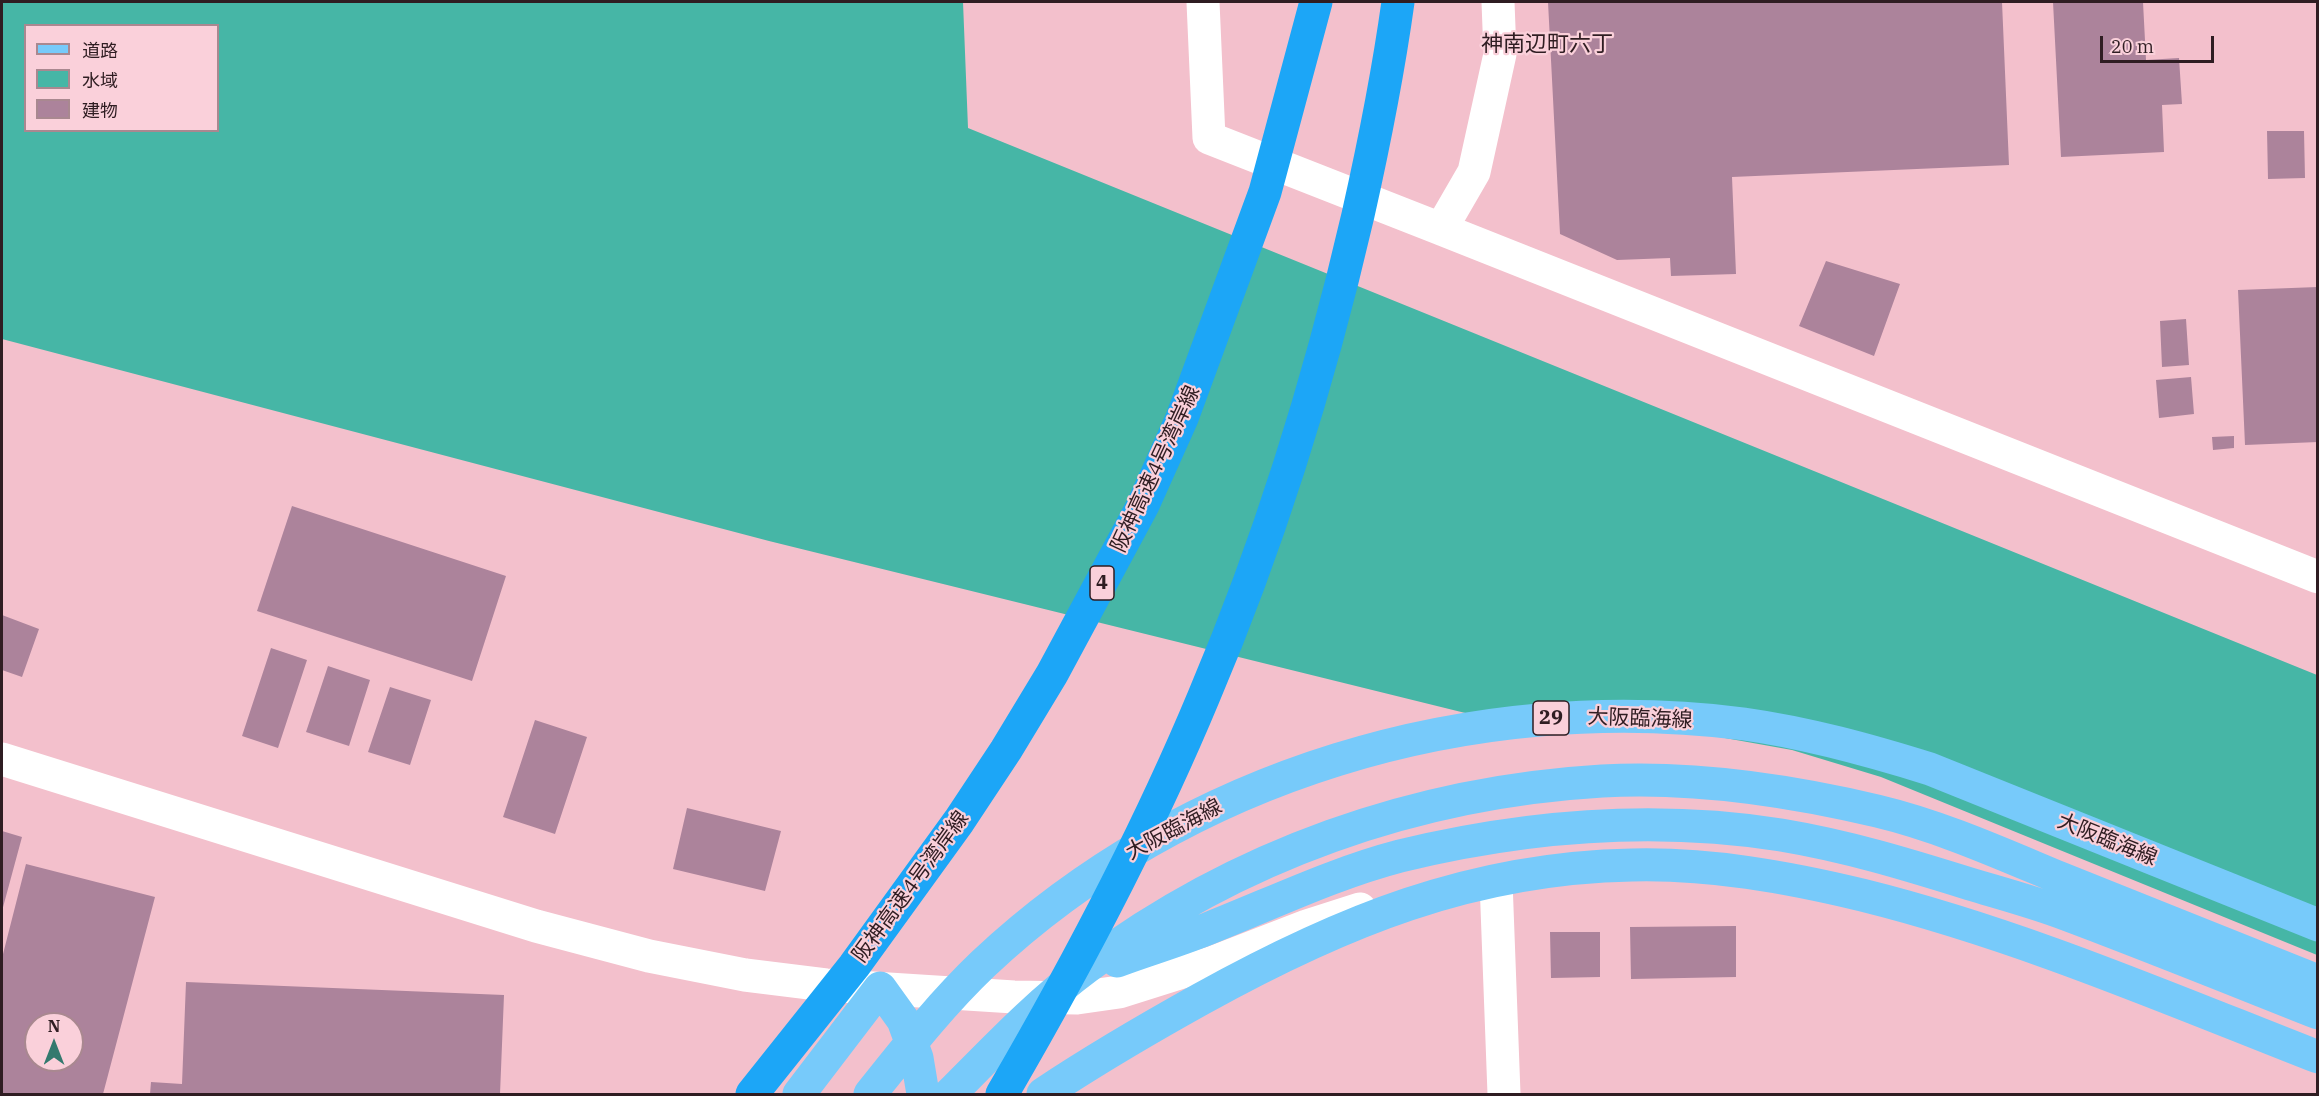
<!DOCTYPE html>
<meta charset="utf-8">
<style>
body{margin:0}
#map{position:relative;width:2319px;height:1096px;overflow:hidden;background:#f3c0cc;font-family:"IBM Plex Serif","Noto Sans JP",serif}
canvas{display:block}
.frame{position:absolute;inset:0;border:3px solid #2f1d22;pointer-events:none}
.legend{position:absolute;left:24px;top:24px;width:195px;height:108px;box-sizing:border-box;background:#fad0da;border:2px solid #a98890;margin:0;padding:8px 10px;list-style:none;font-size:18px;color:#2f1d22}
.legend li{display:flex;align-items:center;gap:12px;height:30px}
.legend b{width:30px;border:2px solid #a98890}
.north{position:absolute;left:24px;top:1012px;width:60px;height:60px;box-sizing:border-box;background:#fad0da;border:2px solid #a98890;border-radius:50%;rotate:0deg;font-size:16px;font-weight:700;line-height:24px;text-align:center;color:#2f1d22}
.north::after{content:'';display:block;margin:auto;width:21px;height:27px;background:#33796e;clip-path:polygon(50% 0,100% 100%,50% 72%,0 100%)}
.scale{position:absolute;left:2100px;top:36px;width:114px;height:27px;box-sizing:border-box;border:3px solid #2f1d22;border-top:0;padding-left:8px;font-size:18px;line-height:21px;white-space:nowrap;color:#2f1d22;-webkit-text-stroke:4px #fad0da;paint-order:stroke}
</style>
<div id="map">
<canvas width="2319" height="1096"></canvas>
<div class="frame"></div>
<ul class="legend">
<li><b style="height:8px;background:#77cafa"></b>道路</li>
<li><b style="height:16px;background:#46b6a6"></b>水域</li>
<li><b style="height:16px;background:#ac839b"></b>建物</li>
</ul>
<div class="north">N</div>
<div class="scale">20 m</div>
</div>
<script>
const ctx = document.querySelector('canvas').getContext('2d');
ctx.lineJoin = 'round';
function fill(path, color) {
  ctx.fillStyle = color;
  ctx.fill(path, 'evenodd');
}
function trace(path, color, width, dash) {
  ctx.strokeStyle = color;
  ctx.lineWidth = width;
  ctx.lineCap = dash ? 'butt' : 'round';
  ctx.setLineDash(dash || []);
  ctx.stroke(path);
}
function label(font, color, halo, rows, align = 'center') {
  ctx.font = font + ' "IBM Plex Serif","Noto Sans JP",serif';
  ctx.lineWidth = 4.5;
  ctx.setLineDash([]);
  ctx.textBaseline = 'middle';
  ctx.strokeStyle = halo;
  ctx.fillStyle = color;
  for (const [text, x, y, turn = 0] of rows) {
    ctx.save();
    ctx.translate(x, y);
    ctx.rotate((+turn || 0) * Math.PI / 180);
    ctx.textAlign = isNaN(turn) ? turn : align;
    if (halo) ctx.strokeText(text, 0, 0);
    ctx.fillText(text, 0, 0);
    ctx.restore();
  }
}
fill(new Path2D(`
 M2,2H963L968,128L2317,675V955L1881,777L1792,750L1697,733L1526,728L769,541L2,339ZM26,26H218V130H26Z`), '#46b6a6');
fill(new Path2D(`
 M1548,2H2002L2009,165L1732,177L1736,274L1671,276L1670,258L1617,260L1560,234Z
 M2053,2H2143L2146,60L2179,58L2182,104L2162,105L2164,152L2061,157Z
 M2267,131H2304L2305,178L2268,179Z
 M1826,261L1900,284L1874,356L1799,326Z
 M2318,287V442L2245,445L2238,290Z
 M2186,319L2189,365L2162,367L2160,321Z
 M2191,377L2194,414L2159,418L2156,380Z
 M2234,436V448L2213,450L2212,437Z
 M292,506L506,576L472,681L257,611Z
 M2,615L39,629L22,677L2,670Z
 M271,648L307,660L278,748L242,736Z
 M328,666L370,680L349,746L306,732Z
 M390,687L431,700L410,765L368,752Z
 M535,720L587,737L555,834L503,817Z
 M687,808L781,831L765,891L673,869Z
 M2,831L22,837L2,911Z
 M26,864L155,897L103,1094H2V958ZM36,1024H72V1060H36Z
 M1736,926V977L1631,979L1630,927Z
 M1550,932H1600V977L1551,978Z
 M186,982L504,995L500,1094H150L151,1082L182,1084Z`), '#ac839b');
trace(new Path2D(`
 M1203,2L1209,138L1441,229
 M1498,2L1500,54L1474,172L1441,229L2318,577
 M1496,881L1504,1094`), '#fff', 33);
trace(new Path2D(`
 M2,759L536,926L649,956L745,975L826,985L1014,997L1077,998L1119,992L1214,962L1307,926L1360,909`), '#fff', 33);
trace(new Path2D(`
 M1117,961C1149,949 1181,940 1212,927C1275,902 1335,873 1400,856C1524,826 1654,815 1781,835C1847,846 1906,864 1970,884C2000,893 2030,901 2060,912C2146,944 2232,979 2318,1013
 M799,1094L880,988L903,1020L917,1058L923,1094
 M870,1094C906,1049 941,1004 983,964C1185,774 1472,689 1744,724C1808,733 1869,750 1930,769L2318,925
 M950,1094C994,1050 1037,1004 1087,967C1237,855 1416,792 1602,781C1694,776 1788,790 1877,811C1940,826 2000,853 2060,878C2146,912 2232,947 2318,981
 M1043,1094C1094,1060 1147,1029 1201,999C1340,922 1471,868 1632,865C1709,863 1787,877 1862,895C2019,934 2167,998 2318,1057`), '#77cafa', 33);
trace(new Path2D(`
 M752,1094L854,966L959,821L1006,750L1052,674L1143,505L1182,418L1265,192L1316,2
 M1002,1094C1076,967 1147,833 1204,696C1270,541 1320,379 1358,215C1374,144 1388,74 1398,2`), '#1ca6f7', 33);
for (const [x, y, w] of [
 [1102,583,24],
 [1551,718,36]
]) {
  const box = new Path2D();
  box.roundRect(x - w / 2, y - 17, w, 34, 4.5);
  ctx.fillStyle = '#fad0da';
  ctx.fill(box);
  trace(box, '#2f1d22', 1.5);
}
label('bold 20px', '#2f1d22', null, [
 ["4",1102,583],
 ["29",1551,718]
]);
label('21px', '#2f1d22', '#fad0da', [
 ["阪神高速4号湾岸線",1156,469,-65],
 ["大阪臨海線",1640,719,2],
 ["大阪臨海線",1174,830,-28],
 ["大阪臨海線",2107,840,22],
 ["阪神高速4号湾岸線",911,887,-54]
]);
label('22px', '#2f1d22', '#fad0da', [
 ["神南辺町六丁",1547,45]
]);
</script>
